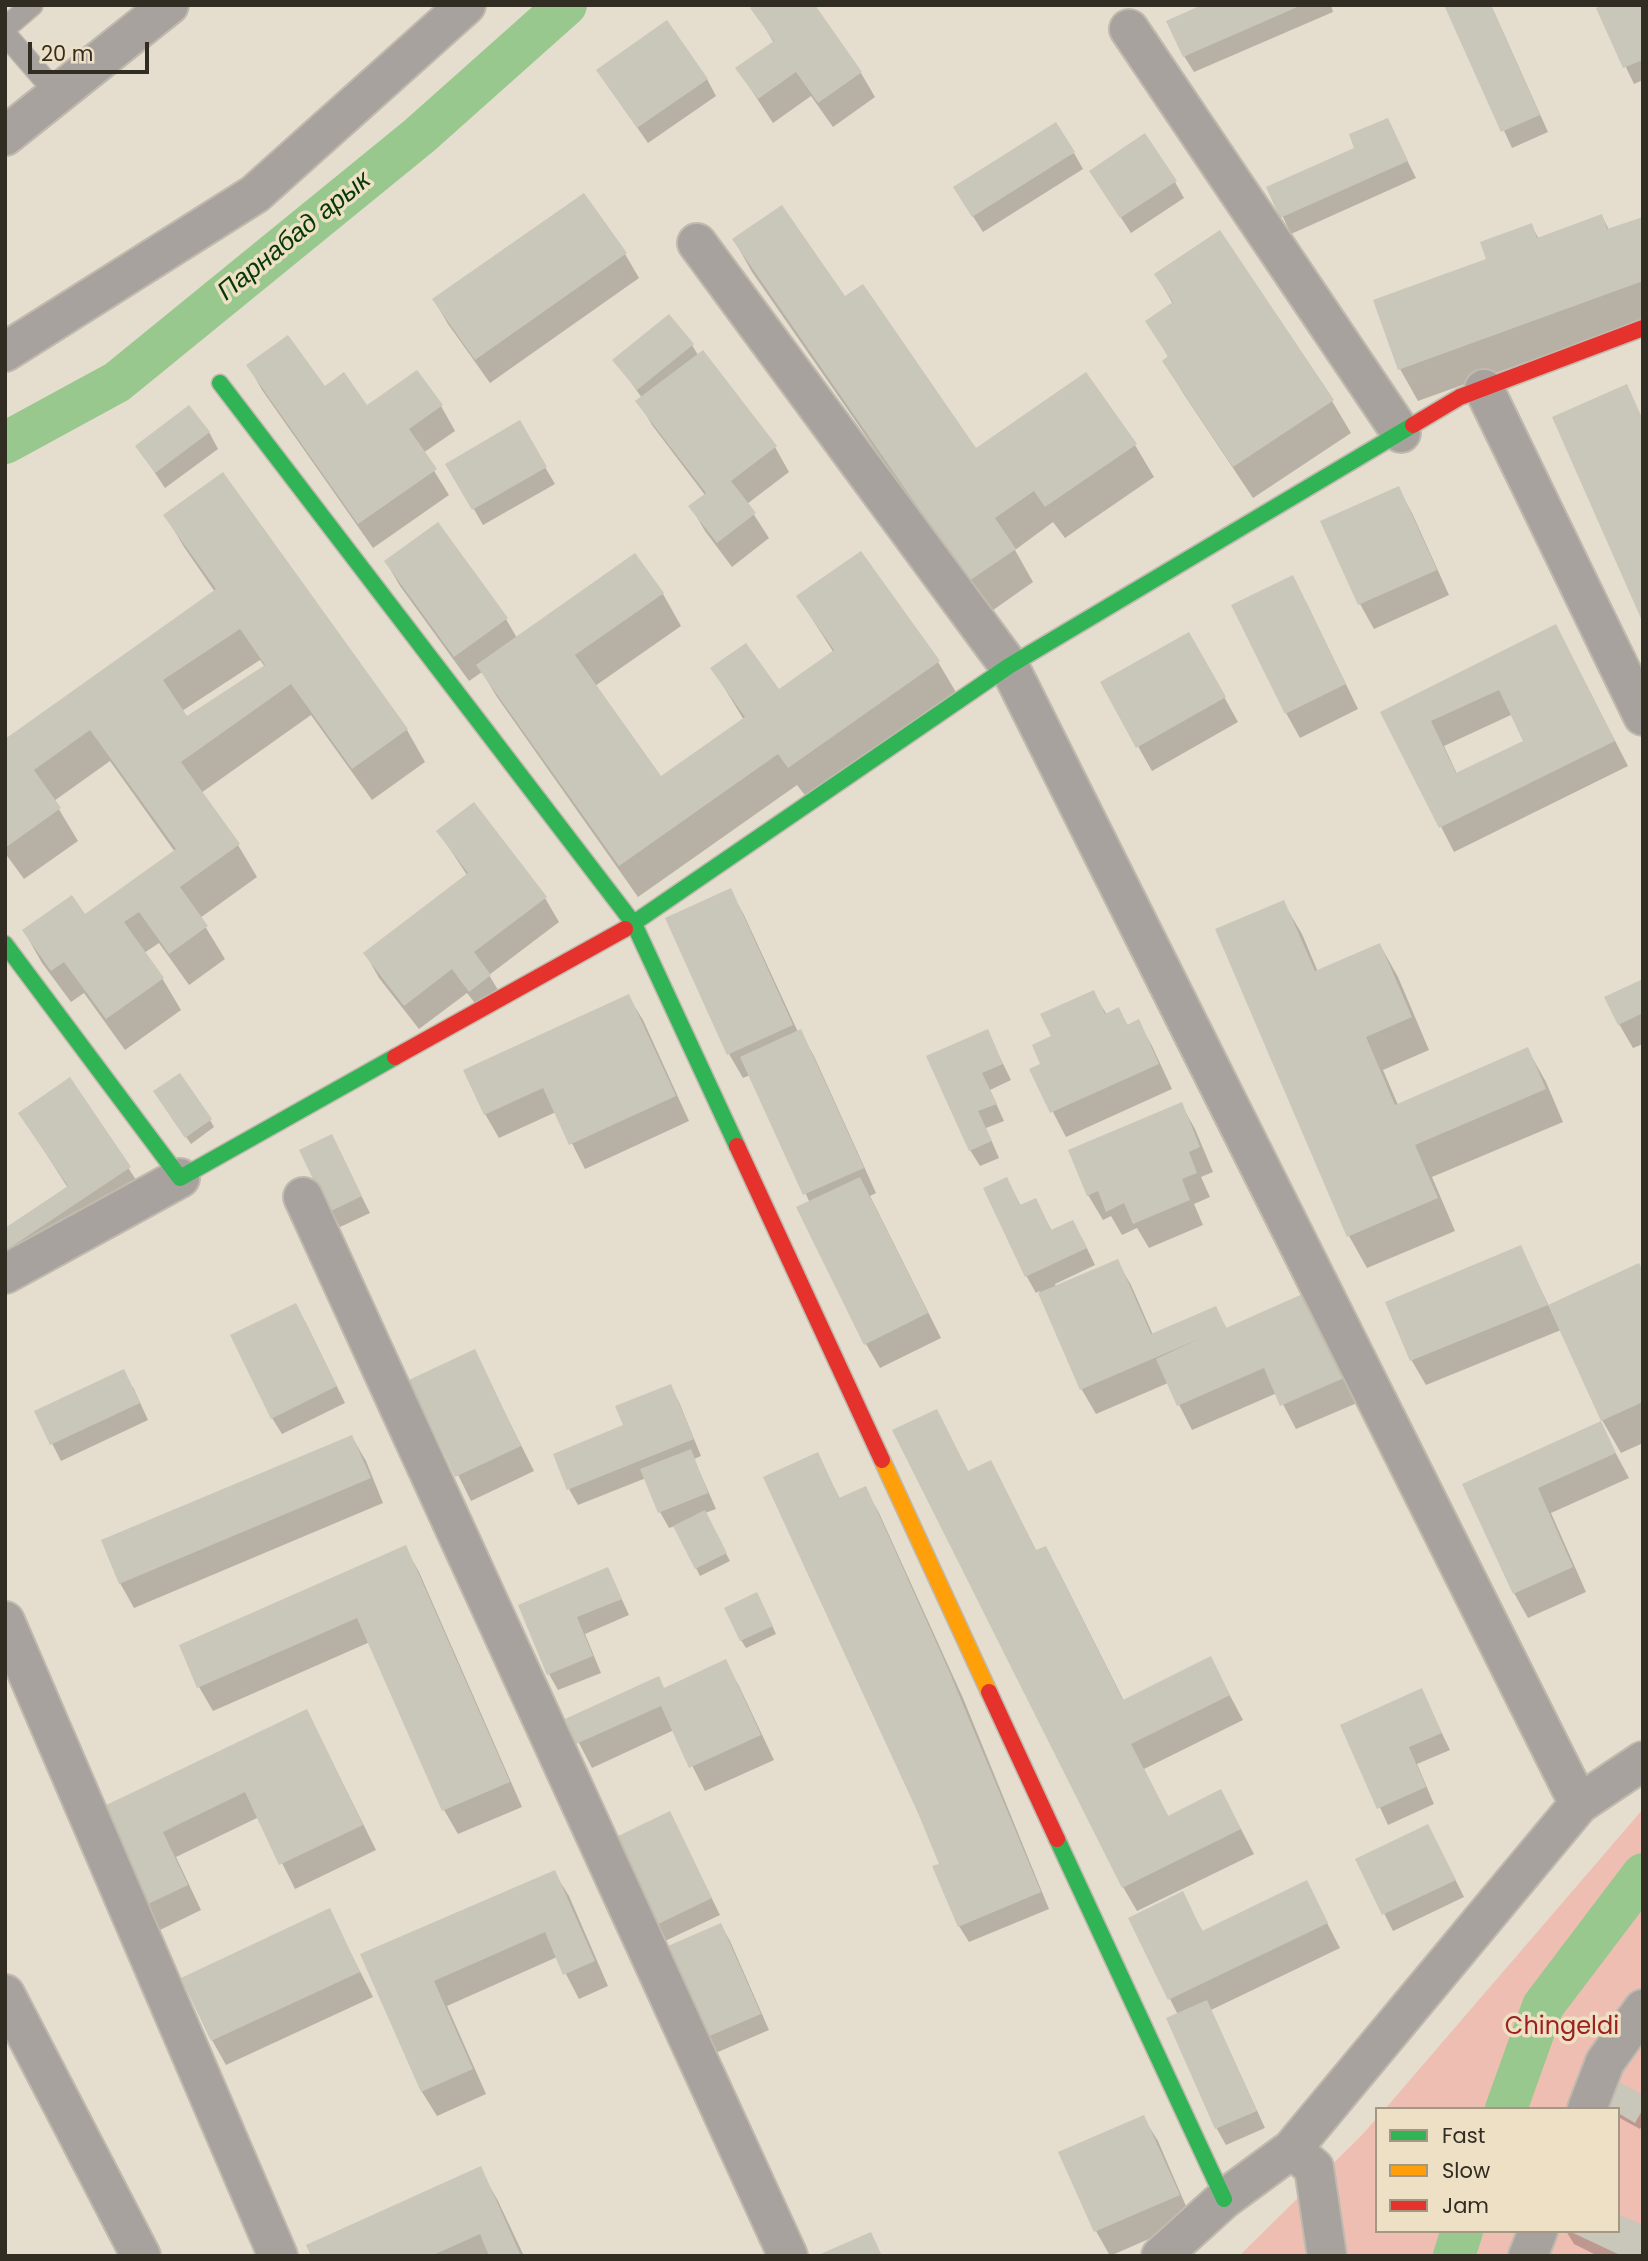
<!DOCTYPE html>
<meta charset="utf-8">
<style>
body{margin:0}
#map{position:relative;width:1648px;height:2261px;overflow:hidden;background:#e5ddce;font-family:Poppins,sans-serif}
canvas{display:block}
.frame{position:absolute;inset:0;border:7px solid #322d23;pointer-events:none}
.legend{position:absolute;left:1375px;top:2107px;width:245px;height:126px;box-sizing:border-box;background:#eee0c5;border:2px solid #a39884;margin:0;padding:9px 12px;list-style:none;font-size:21px;color:#322d23}
.legend li{display:flex;align-items:center;gap:14px;height:35px}
.legend b{width:35px;border:2px solid #a39884}
.scale{position:absolute;left:28px;top:42px;width:121px;height:32px;box-sizing:border-box;border:4px solid #322d23;border-top:0;padding-left:9px;font-size:21px;line-height:24px;white-space:nowrap;color:#322d23;-webkit-text-stroke:5px #eee0c5;paint-order:stroke}
</style>
<div id="map">
<canvas width="1648" height="2261"></canvas>
<div class="frame"></div>
<ul class="legend">
<li><b style="height:9px;background:#30b455"></b>Fast</li>
<li><b style="height:9px;background:#ff9f0a"></b>Slow</li>
<li><b style="height:9px;background:#e5322d"></b>Jam</li>
</ul>
<div class="scale">20 m</div>
</div>
<script>
const ctx = document.querySelector('canvas').getContext('2d');
ctx.lineJoin = 'round';
function fill(path, color) {
  ctx.fillStyle = color;
  ctx.fill(path, 'evenodd');
}
function trace(path, color, width, dash) {
  ctx.strokeStyle = color;
  ctx.lineWidth = width;
  ctx.lineCap = dash ? 'butt' : 'round';
  ctx.setLineDash(dash || []);
  ctx.stroke(path);
}
function label(font, color, halo, rows, align = 'center') {
  ctx.font = font + ' Poppins,sans-serif';
  ctx.lineWidth = 7;
  ctx.setLineDash([]);
  ctx.textBaseline = 'middle';
  ctx.strokeStyle = halo;
  ctx.fillStyle = color;
  for (const [text, x, y, turn = 0] of rows) {
    ctx.save();
    ctx.translate(x, y);
    ctx.rotate((+turn || 0) * Math.PI / 180);
    ctx.textAlign = isNaN(turn) ? turn : align;
    if (halo) ctx.strokeText(text, 0, 0);
    ctx.fillText(text, 0, 0);
    ctx.restore();
  }
}
fill(new Path2D(`
 M1643,1809V2256H1239L1361,2136L1377,2118V2231H1618V2109H1385Z`), '#eebeb2');
fill(new Path2D(`
 M1207,5H1331L1333,12L1194,72L1184,56Z
 M1446,5H1491L1548,132L1512,148Z
 M1643,5V80L1634,84L1598,9Z
 M753,8L861,73L875,97L833,127L811,96L773,123L737,68L774,43Z
 M707,79L716,96L648,143L608,86Z
 M1387,120L1416,178L1291,234L1269,188L1357,149Z
 M1074,153L1083,169L983,232L965,204Z
 M1175,182L1184,198L1131,233L1101,187Z
 M1602,216L1609,230L1643,218V320L1418,401L1400,369L1488,260L1531,225L1539,239Z
 M734,240L976,450L1135,445L1154,477L1065,538L1053,522L1015,550L1033,582L989,613L752,272Z
 M625,254L639,278L490,383L448,324L434,300Z
 M1156,275L1332,401L1351,433L1253,498L1183,393L1164,361L1169,358L1147,321L1173,304Z
 M692,345L698,355L775,447L789,472L747,504L769,538L732,567L705,531L691,507L705,495L652,425L638,401L642,398L615,360Z
 M248,365L324,389L367,407L441,406L455,431L423,453L449,495L373,548L262,390Z
 M519,423L555,484L483,525L448,464Z
 M209,432L218,449L165,488L137,446Z
 M222,474L407,730L425,762L372,800L311,715L201,793L238,845L257,877L200,918L225,959L189,985L159,943L144,953L162,978L181,1010L125,1050L84,993L71,1002L42,963L24,931L85,916L175,852L110,761L54,801L78,841L24,879L5,853V741L215,592L184,547L165,515ZM260,660L265,667L187,718L182,711Z
 M1398,488L1412,513L1449,595L1374,629L1360,604Z
 M437,525L506,619L517,638L663,594L681,626L595,686L661,779L744,720L712,668L778,691L834,653L798,597L861,553L938,662L957,694L808,799L797,785L638,897L497,697L482,672L469,681L400,586L386,562Z
 M1306,602L1358,709L1300,738L1286,713Z
 M1556,626L1628,766L1454,852L1383,713ZM1513,714L1526,742L1457,774L1444,746Z
 M1189,634L1238,722L1152,771L1102,683Z
 M438,831L545,898L559,922L489,975L504,1000L484,1015L467,993L419,1029L379,978L365,953L467,875Z
 M730,890L744,915L798,1032H800L814,1056L876,1193L870,1196L941,1338L880,1368L866,1344L810,1203L750,1075L743,1078L729,1054Z
 M1283,902L1302,934L1318,972L1380,945L1398,977L1429,1050L1383,1070L1398,1105L1528,1050L1546,1082L1563,1122L1432,1177L1455,1231L1367,1268L1349,1236L1217,930Z
 M1643,981V1044L1633,1048L1619,1024Z
 M1093,992L1107,1015L1119,1009L1128,1026L1138,1021L1152,1046L1172,1089L1066,1137L1031,1070L1043,1064L1053,1037Z
 M628,996L643,1020L689,1121L585,1169L556,1112L499,1138L485,1114Z
 M987,1031L1011,1080L990,1090L1004,1121L986,1128L999,1158L980,1166L970,1150Z
 M70,1079L144,1192L5,1285V1230L68,1188L20,1113Z
 M160,1099L210,1120L214,1127L191,1144Z
 M1181,1104L1195,1129L1213,1172L1201,1177L1210,1197L1194,1204L1203,1225L1149,1248L1137,1228L1122,1235L1111,1216L1103,1220L1088,1195Z
 M331,1136L370,1213L340,1227L330,1211Z
 M1007,1179L1021,1206L1035,1200L1052,1231L1082,1238L1095,1265L1055,1284L1056,1287L1117,1261L1131,1285L1153,1335L1215,1308L1227,1329L1306,1294L1357,1403L1296,1429L1277,1393L1192,1430L1168,1383L1096,1414L1082,1390L1039,1291L1036,1293L1027,1277L985,1189Z
 M1520,1247L1549,1306L1643,1273V1443L1621,1453L1602,1420L1561,1330L1426,1385L1412,1361L1387,1303Z
 M305,1321L345,1403L282,1434L272,1418Z
 M474,1351L534,1471L471,1501L411,1380Z
 M670,1386L679,1402L701,1456L694,1459L716,1509L705,1513L730,1561L700,1576L675,1526L669,1528L660,1512L646,1478L578,1505L569,1489L625,1426Z
 M133,1387L148,1420L61,1461L36,1412Z
 M936,1411L969,1473L990,1462L1037,1552L1045,1548L1059,1572L1124,1701L1210,1658L1243,1720L1144,1769L1169,1818L1221,1791L1254,1854L1137,1911L1123,1887Z
 M1600,1424L1629,1478L1551,1513L1586,1592L1528,1618L1514,1593L1465,1485Z
 M352,1437L366,1461L383,1503L134,1608L120,1583Z
 M817,1454L840,1499L865,1488L879,1513L963,1698L1049,1909L969,1942L959,1926Z
 M405,1547L419,1572L522,1807L458,1834L444,1810L370,1642L213,1711L199,1687Z
 M608,1569L629,1615L585,1634L601,1673L558,1690L549,1674L520,1606Z
 M761,1602L776,1634L746,1648L741,1640Z
 M725,1662L739,1686L774,1760L705,1791L674,1730L592,1768L567,1720L664,1689Z
 M1421,1690L1450,1750L1417,1764L1434,1804L1388,1825L1342,1725Z
 M307,1711L376,1850L295,1889L259,1817L176,1857L201,1910L160,1930L100,1809Z
 M678,1830L720,1915L663,1942L654,1926Z
 M1437,1843L1464,1897L1393,1931L1357,1860Z
 M554,1872L569,1896L608,1986L579,1999L557,1957L447,2006L486,2094L437,2116L422,2092L362,1955Z
 M1306,1882L1340,1948L1211,2010L1265,2128L1226,2145L1217,2129L1169,2019L1178,2015L1130,1919L1182,1894L1203,1932Z
 M329,1910L373,1997L226,2065L212,2040Z
 M721,1925L730,1941L769,2030L711,2055L702,2039Z
 M1643,2097V2124L1640,2129L1618,2117V2109H1603Z
 M1143,2117L1158,2141L1192,2220L1110,2256L1096,2231L1061,2152Z
 M480,2169L498,2201L524,2256H313Z
 M1566,2231H1618L1643,2256H1598L1574,2244Z`), '#0003');
trace(new Path2D(`
 M5,443L117,382L419,136L566,5
 M1506,2109L1543,2006L1643,1874
 M1454,2256L1462,2231`), '#99c88e', 42);
fill(new Path2D(`
 M754,5H815L862,72L818,103L796,72L758,99L735,68L774,41L750,8Z
 M1202,5H1302L1183,57L1166,21Z
 M1444,5H1491L1540,115L1501,132Z
 M1602,5H1643V60L1623,68L1596,8Z
 M667,20L708,79L637,128L596,70Z
 M1388,118L1408,161L1280,218L1266,187L1354,148L1349,134Z
 M1056,122L1075,152L972,217L953,187Z
 M1145,133L1177,181L1120,218L1089,171Z
 M584,193L627,253L475,360L432,299Z
 M782,205L845,296L863,284L976,448L1086,372L1137,444L1045,507L1034,491L995,518L1016,549L969,581L732,239Z
 M1602,214L1607,229L1643,217V281L1398,370L1373,300L1486,259L1480,242L1532,223L1537,238Z
 M1220,230L1334,400L1233,467L1162,361L1168,356L1145,321L1173,302L1154,274Z
 M669,314L694,344L637,390L612,360Z
 M288,335L325,386L344,372L367,405L417,370L443,405L409,429L437,469L358,524L246,365Z
 M703,350L777,446L731,481L756,513L717,543L688,506L706,493L635,401Z
 M1627,384L1643,420V623L1552,417Z
 M189,405L210,432L155,473L135,446Z
 M520,420L547,467L472,510L445,464Z
 M223,472L408,729L352,769L291,684L181,762L240,844L180,887L208,926L169,954L139,912L124,922L164,978L106,1019L64,962L51,971L22,930L72,895L85,914L176,849L90,730L34,770L61,808L5,848V739L216,589L163,515ZM240,629L265,665L187,716L163,680Z
 M1399,486L1437,570L1358,605L1320,521Z
 M438,522L508,618L454,657L384,561Z
 M861,551L940,661L788,768L778,754L619,866L476,665L635,553L664,593L575,655L661,776L745,717L710,668L746,643L779,689L834,650L796,596Z
 M1293,575L1346,684L1285,714L1231,605Z
 M1556,624L1615,741L1439,828L1380,712ZM1499,690L1523,741L1456,773L1431,721Z
 M1189,632L1226,697L1136,748L1100,682Z
 M474,802L547,897L474,952L491,975L469,992L452,969L404,1006L363,953L468,873L436,831Z
 M731,888L793,1025L727,1055L665,918Z
 M1284,900L1315,971L1380,943L1412,1017L1366,1037L1395,1105L1528,1047L1546,1089L1415,1145L1438,1198L1347,1237L1215,929Z
 M1643,979V1013L1618,1025L1604,997Z
 M1094,990L1105,1014L1119,1007L1127,1025L1139,1019L1159,1064L1050,1113L1029,1069L1040,1064L1032,1045L1051,1036L1040,1014Z
 M629,994L676,1096L569,1145L543,1088L484,1115L463,1070Z
 M801,1029L864,1168L803,1195L740,1057Z
 M988,1029L1003,1064L982,1073L997,1104L978,1111L992,1141L969,1151L926,1056Z
 M180,1073L212,1119L185,1138L153,1091Z
 M70,1077L131,1167L5,1251V1228L68,1186L18,1113Z
 M1182,1102L1200,1147L1189,1152L1197,1173L1182,1179L1190,1200L1133,1224L1124,1203L1106,1212L1098,1191L1087,1196L1068,1150Z
 M332,1134L362,1196L329,1212L299,1150Z
 M860,1177L928,1313L864,1345L796,1207Z
 M1007,1177L1020,1205L1036,1198L1051,1230L1073,1220L1087,1248L1025,1277L983,1188Z
 M1521,1245L1548,1305L1639,1263L1643,1271V1402L1601,1421L1548,1305L1410,1361L1385,1302Z
 M1118,1259L1151,1334L1216,1306L1226,1328L1307,1292L1344,1378L1280,1406L1264,1368L1177,1406L1156,1359L1201,1338L1080,1390L1038,1293Z
 M296,1303L337,1386L271,1419L230,1335Z
 M475,1349L521,1446L455,1477L409,1380Z
 M124,1369L140,1403L50,1445L34,1411Z
 M671,1384L694,1439L567,1490L553,1454L623,1425L615,1406Z
 M937,1409L968,1471L991,1460L1036,1550L1046,1546L1123,1700L1211,1656L1230,1695L1131,1744L1168,1816L1221,1789L1241,1829L1122,1888L892,1430Z
 M1601,1421L1616,1453L1538,1488L1573,1567L1513,1594L1462,1484Z
 M352,1435L371,1478L119,1584L101,1540Z
 M691,1449L708,1493L658,1513L640,1469Z
 M818,1452L839,1498L866,1486L949,1671L1041,1892L958,1927L932,1866L939,1864L918,1813L763,1477Z
 M705,1510L727,1553L695,1569L673,1526Z
 M406,1545L510,1782L442,1811L357,1618L197,1688L179,1645Z
 M608,1567L622,1599L577,1617L593,1656L547,1675L518,1605Z
 M757,1592L773,1626L740,1641L724,1608Z
 M726,1659L761,1735L689,1768L661,1706L576,1744L565,1719L659,1676L664,1688Z
 M1422,1688L1442,1733L1409,1747L1426,1787L1377,1809L1340,1725Z
 M307,1709L363,1825L279,1865L245,1792L163,1832L188,1885L144,1906L98,1809Z
 M670,1811L712,1898L652,1927L610,1840Z
 M1428,1824L1456,1880L1382,1915L1355,1859Z
 M555,1870L595,1961L563,1975L545,1932L434,1981L473,2069L421,2092L360,1954Z
 M1307,1880L1328,1923L1168,2000L1128,1918L1183,1891L1202,1931Z
 M330,1908L360,1972L211,2041L181,1978Z
 M721,1923L761,2014L700,2040L661,1949Z
 M1207,2000L1257,2111L1215,2129L1166,2018Z
 M1604,2074L1643,2095V2109L1635,2123L1618,2113V2109H1610L1591,2098Z
 M1144,2115L1180,2195L1094,2232L1058,2152Z
 M481,2166L521,2256H489L480,2234L431,2256H311L306,2245Z
 M1618,2214L1643,2225V2256H1622L1569,2231H1618Z
 M871,2232L882,2256H816Z`), '#c9c6ba');
const lane = new Path2D(`
 M5,28L32,5
 M5,34L57,94`);
const street = new Path2D(`
 M1129,29L1401,433
 M5,136L169,5
 M697,243L1009,666L1579,1804
 M5,352L255,194L466,5
 M1484,389L1643,716
 M303,1197L788,2256
 M5,1274L180,1178
 M5,1621L278,2256
 M5,1994L141,2256
 M1587,2109L1605,2062L1643,2009
 M1292,2149L1314,2168L1327,2256
 M1161,2256L1224,2199L1292,2149L1579,1804L1643,1761
 M1528,2256L1538,2231`);
const fast = new Path2D(`
 M220,383L634,924L737,1146
 M625,929L1009,666L1413,425
 M5,944L180,1178L395,1057
 M1057,1839L1224,2199`);
const slow = new Path2D(`
 M882,1460L989,1692`);
const jam = new Path2D(`
 M1413,425L1460,397L1643,328
 M395,1057L625,929
 M737,1146L882,1460
 M989,1692L1057,1839`);
trace(lane, '#c0b9ad', 24);
trace(street, '#c0b9ad', 42);
trace(fast, '#c0b9ad', 19);
trace(slow, '#c0b9ad', 19);
trace(jam, '#c0b9ad', 19);
trace(lane, '#a7a29e', 21);
trace(street, '#a7a29e', 38);
trace(fast, '#30b455', 16);
trace(slow, '#ff9f0a', 16);
trace(jam, '#e5322d', 16);
label('24px', '#9d221f', '#eee0c5', [
 ["Chingeldi",1562,2028]
]);
label('italic 26px', '#063904', '#eee0c5', [
 ["Парнабад арык",295,237,-39]
]);
</script>
